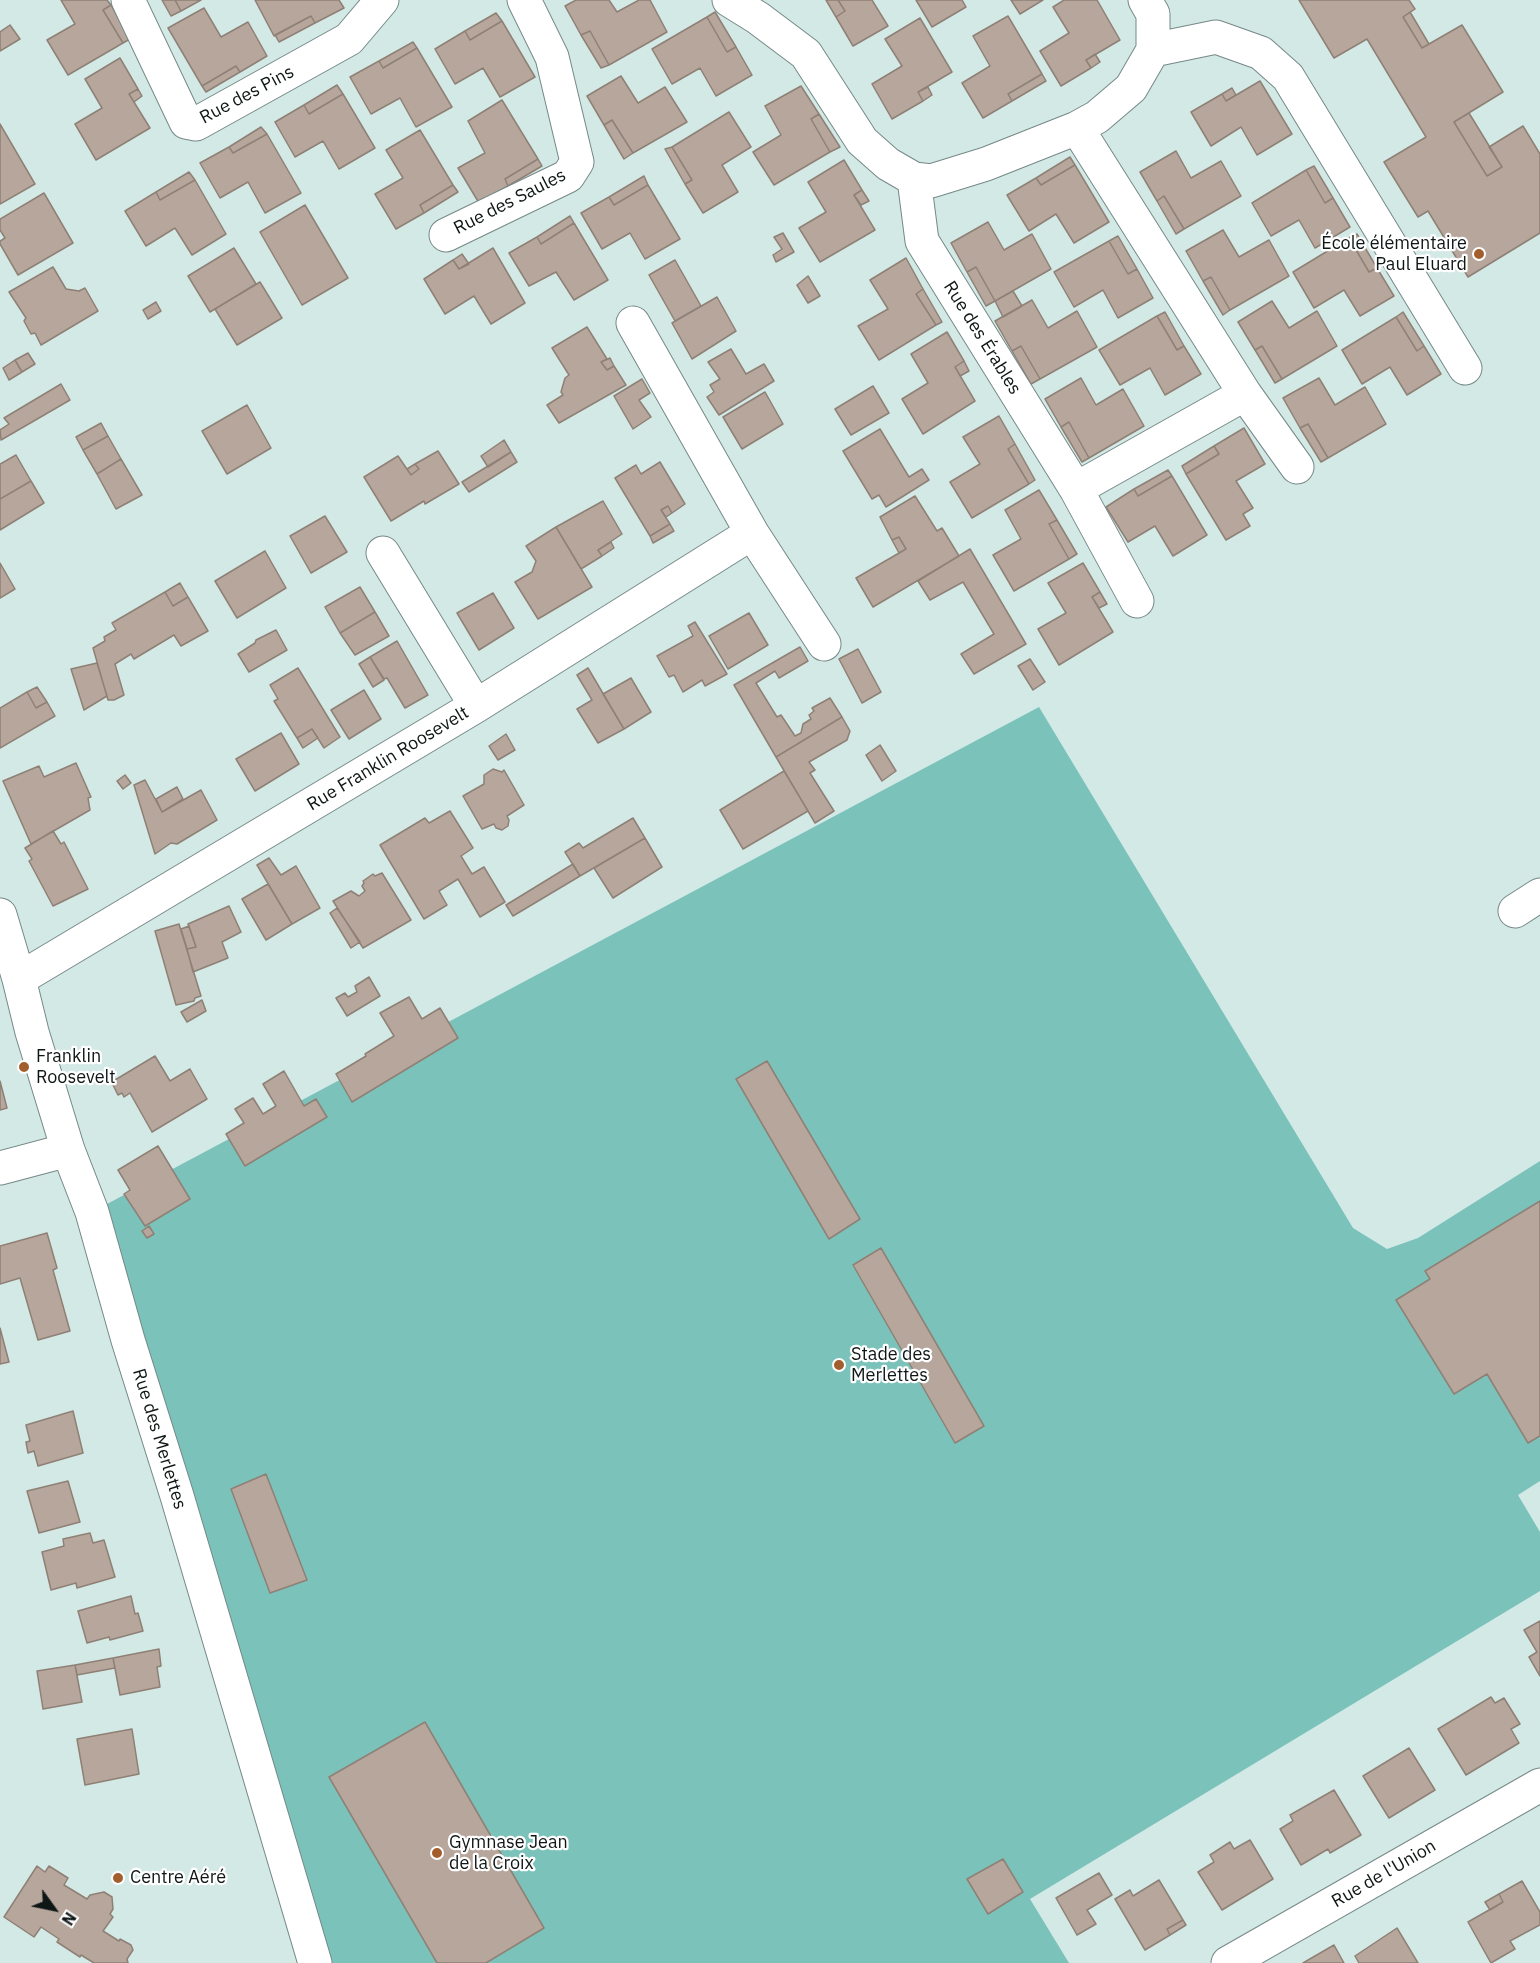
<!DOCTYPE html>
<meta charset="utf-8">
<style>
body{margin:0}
#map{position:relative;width:1540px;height:1963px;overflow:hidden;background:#d3e9e6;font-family:"IBM Plex Sans",sans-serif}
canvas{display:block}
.north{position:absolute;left:24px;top:1879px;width:60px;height:60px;-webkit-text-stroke:4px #fff;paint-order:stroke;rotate:123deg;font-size:16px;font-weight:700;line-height:24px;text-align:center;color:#0f1716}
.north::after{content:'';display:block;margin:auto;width:21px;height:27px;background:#0f1716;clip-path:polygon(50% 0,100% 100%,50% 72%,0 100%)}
</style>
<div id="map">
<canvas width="1540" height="1963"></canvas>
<div class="north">N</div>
</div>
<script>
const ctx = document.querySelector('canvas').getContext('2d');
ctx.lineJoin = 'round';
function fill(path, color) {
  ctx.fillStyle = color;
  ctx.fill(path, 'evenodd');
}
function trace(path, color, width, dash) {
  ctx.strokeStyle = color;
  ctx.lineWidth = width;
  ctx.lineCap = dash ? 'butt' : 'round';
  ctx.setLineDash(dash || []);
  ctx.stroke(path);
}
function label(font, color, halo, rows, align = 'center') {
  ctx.font = font + ' "IBM Plex Sans",sans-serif';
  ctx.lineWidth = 4.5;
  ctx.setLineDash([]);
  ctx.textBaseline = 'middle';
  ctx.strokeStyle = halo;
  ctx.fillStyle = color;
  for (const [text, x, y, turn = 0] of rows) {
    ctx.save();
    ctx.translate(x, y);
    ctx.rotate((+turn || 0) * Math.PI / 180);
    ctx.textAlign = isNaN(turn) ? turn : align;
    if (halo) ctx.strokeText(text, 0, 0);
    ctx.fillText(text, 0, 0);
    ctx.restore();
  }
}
fill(new Path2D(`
 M1039,707L1353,1228L1387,1249L1418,1238L1540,1161V1481L1518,1495L1540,1532V1591L1030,1899L1069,1963H315L92,1212Z`), '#7bc2bb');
const building = new Path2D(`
 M61,0H107L111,5L103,10L123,43L68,75L47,40L75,24Z
 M162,0H175L181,11L171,16Z
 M175,0H201L181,11Z
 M255,0H339L344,8L315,23L311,16L274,36Z
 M576,0H609L617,12L639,0H650L667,32L609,65L590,31L581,35L565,6Z
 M826,0H838L845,11L836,17Z
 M838,0H872L888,26L853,46L836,17L845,11Z
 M916,0H962L966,7L932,27Z
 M1011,0H1043L1020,14Z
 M1064,0H1097L1120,40L1086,60L1091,68L1061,86L1040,51L1069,33L1053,7Z
 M1299,0H1409L1415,9L1403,17L1422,48L1462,25L1503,92L1454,122L1487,176L1502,167L1489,147L1523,126L1540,154V233L1468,277L1428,211L1418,217L1384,162L1426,137L1367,39L1334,58Z
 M111,5L130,39L123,43L103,10Z
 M204,8L221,37L248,22L267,56L240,72L236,66L202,86L168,28Z
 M715,12L736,47L727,52L707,17Z
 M1410,12L1429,44L1422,48L1403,17Z
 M496,13L502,21L470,40L465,31Z
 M311,16L315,23L279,42L275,35Z
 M1008,16L1042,74L1008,94L1012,101L983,118L962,83L990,66L973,36Z
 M707,17L727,52L736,47L752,75L716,96L700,68L672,84L652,49Z
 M920,18L952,72L918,92L923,101L892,119L872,84L902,66L885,39Z
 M502,21L535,77L500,97L483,68L455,84L435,49L465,31L470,40Z
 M10,25L20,39L0,51V32Z
 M590,31L609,65L601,68L581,35Z
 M413,42L417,48L383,68L379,61Z
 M417,48L452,107L416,127L400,98L371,114L350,77L379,61L383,68Z
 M1095,54L1100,62L1091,68L1086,60Z
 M120,58L138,89L129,94L150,128L96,160L75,124L102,108L85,79Z
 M236,66L240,72L206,92L202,86Z
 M1042,74L1046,81L1012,101L1008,94Z
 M621,76L638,103L665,87L687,122L633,153L612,120L604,125L587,96Z
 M1260,81L1292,134L1257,155L1241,127L1211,146L1191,112L1222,94L1226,101Z
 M337,85L343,94L309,114L304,105Z
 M801,86L819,114L811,119L830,152L774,185L753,152L781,135L765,106Z
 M928,87L932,95L923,101L918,92Z
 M1232,88L1236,95L1226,101L1222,94Z
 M138,89L142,96L134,102L129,94Z
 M343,94L375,148L339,169L323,141L295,157L275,122L304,105L309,114Z
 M502,100L538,159L505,179L508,186L479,203L458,168L485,153L468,121Z
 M729,112L751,147L722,165L738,192L703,213L685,184L692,180L672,147Z
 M1469,113L1502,167L1487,176L1454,122Z
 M819,114L840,147L830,152L811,119Z
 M612,120L633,153L624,159L604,125Z
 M0,124L35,184L0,204Z
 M261,127L267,134L233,153L229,147Z
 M420,130L453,185L420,205L424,213L396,229L375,194L403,178L386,150Z
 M267,134L301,193L265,213L248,182L220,198L200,163L229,147L233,153Z
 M672,147L692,180L685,184L665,149Z
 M1176,151L1191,178L1221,161L1241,196L1184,229L1164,196L1157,201L1140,172Z
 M1070,157L1075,165L1041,185L1036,178Z
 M538,159L542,166L508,186L505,179Z
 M844,160L862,190L854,195L875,230L820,262L799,228L826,212L808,182Z
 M1075,165L1109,222L1074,243L1056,214L1029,231L1007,195L1036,178L1041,185Z
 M1314,166L1333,198L1325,203L1306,170Z
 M1306,170L1325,203L1333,198L1350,227L1315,248L1299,220L1271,236L1252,203Z
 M189,172L195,180L160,200L156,192Z
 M644,176L648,185L614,205L609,197Z
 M195,180L226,234L192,255L175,228L146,246L125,211L156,192L160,200Z
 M453,185L458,192L424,213L420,205Z
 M648,185L680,239L645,259L630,233L602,249L581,213L609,197L614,205Z
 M862,190L869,201L861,205L854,195Z
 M44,193L73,243L18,275L0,244V241L5,238L0,230V219Z
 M1164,196L1184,229L1176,234L1157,201Z
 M305,205L348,278L302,305L260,232Z
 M570,216L574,223L541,244L537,237Z
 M988,222L1004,250L1032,234L1051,269L995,301L976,267L967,272L951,243Z
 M574,223L608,280L574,300L556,272L529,286L509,253L537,237L541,244Z
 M1223,230L1239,257L1269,240L1289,276L1230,310L1211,277L1203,281L1186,251Z
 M783,233L794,252L776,262L773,255L782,249L774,237Z
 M1357,234L1377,268L1369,272L1349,238Z
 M1118,236L1137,269L1128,274L1109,241Z
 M1349,238L1369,272L1377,268L1394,296L1360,316L1344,290L1314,308L1293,272Z
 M1109,241L1128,274L1137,269L1153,298L1118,318L1103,290L1074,307L1054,272Z
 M234,248L256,284L210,312L188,276Z
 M493,248L525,303L491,324L474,296L445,314L424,279L453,260L459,269Z
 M462,254L469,264L459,269L453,260Z
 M906,258L923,289L916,294L936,325L879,360L858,326L888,309L870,280Z
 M675,260L701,306L675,321L649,275Z
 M53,267L66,289L79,291L85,288L98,311L41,345L35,333L31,334L24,321L26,318L9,292Z
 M976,267L995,301L986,306L967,272Z
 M808,276L820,296L808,303L797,285Z
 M1211,277L1230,310L1223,315L1203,281Z
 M260,282L282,318L237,345L215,309Z
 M923,289L942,322L936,325L916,294Z
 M1013,291L1022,306L1003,317L995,301Z
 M717,297L736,331L692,359L672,323Z
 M1032,300L1048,328L1077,311L1097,347L1040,379L1021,346L1012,351L995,321Z
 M1272,301L1289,328L1317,311L1337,346L1282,379L1262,346L1255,350L1238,322Z
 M156,302L161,311L148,319L143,310Z
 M1165,312L1184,346L1177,350L1157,316Z
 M1403,312L1424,346L1417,351L1396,317Z
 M1157,316L1177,350L1184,346L1201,374L1165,395L1150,368L1120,385L1099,350Z
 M1396,317L1417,351L1424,346L1441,374L1407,395L1390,367L1362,384L1342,350Z
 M587,327L607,359L601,362L607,370L614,366L626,385L559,423L547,405L563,395L561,392L565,378L569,375L552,348Z
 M947,332L964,361L955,367L975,401L923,434L902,399L928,383L911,354Z
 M1021,346L1040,379L1031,384L1012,351Z
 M1262,346L1282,379L1275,383L1255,350Z
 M731,349L746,374L764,364L774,381L719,415L707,397L714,392L710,385L720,379L708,362Z
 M28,353L35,364L22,372L15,360Z
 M610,358L614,366L607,370L601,362Z
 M15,360L22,372L9,380L3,368Z
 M964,361L969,371L960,376L955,367Z
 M1081,378L1096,405L1123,389L1144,426L1089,458L1069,422L1061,427L1045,399Z
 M1319,378L1335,405L1365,387L1386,424L1328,458L1308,424L1300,428L1283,398Z
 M642,379L650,393L639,400L651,417L633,429L614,396Z
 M61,384L70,400L1,440L0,430L9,424L4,418Z
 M873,386L889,413L851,435L835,409Z
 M765,392L783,424L742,449L723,417Z
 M247,405L271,448L227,474L202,431Z
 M999,416L1015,444L1008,449L1029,484L972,518L950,482L980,464L963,437Z
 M1069,422L1089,458L1082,462L1061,427Z
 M101,423L108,436L83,450L76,437Z
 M1308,424L1328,458L1321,462L1300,428Z
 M1244,428L1265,464L1236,481L1253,508L1243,514L1250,526L1226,540L1186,474L1219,454L1214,446Z
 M880,429L909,477L922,469L929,480L886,507L879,495L872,499L843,451Z
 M108,436L121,459L97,474L83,450Z
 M504,440L511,452L488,467L481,456Z
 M1015,444L1035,480L1029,484L1008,449Z
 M1214,446L1219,454L1186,474L1182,466Z
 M438,451L459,484L425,504L424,501L391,521L364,477L398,456L411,475L419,469L415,464Z
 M511,452L517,462L469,492L462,482Z
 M16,455L31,481L0,499V464Z
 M121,459L142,495L116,509L97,474Z
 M660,462L685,504L672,513L668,506L661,510L670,524L650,536L615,478L636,465L641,474Z
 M415,464L419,469L411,475L407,469Z
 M1168,470L1172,476L1138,496L1134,489Z
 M1172,476L1207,535L1173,556L1155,526L1128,542L1106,507L1134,489L1138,496Z
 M31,481L44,503L0,530V499Z
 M1039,490L1057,520L1049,524L1069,559L1014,591L993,555L1021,539L1005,510Z
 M915,496L937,531L942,528L959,556L873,607L856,578L906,549L899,537L892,540L880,517Z
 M603,501L622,534L598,550L602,556L581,569L556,527Z
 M668,506L672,513L666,517L661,510Z
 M325,516L347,552L311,573L290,536Z
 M1057,520L1077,554L1069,559L1049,524Z
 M670,524L674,531L653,543L650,536Z
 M556,527L592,587L538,619L515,582L532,572L536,561L526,546Z
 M899,537L906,549L899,553L892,540Z
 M611,542L614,548L602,556L598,550Z
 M970,549L1026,644L974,674L961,654L994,634L963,582L930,600L918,581Z
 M265,551L286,588L237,618L215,581Z
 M0,563L15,589L0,598Z
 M1083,563L1100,592L1092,597L1113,632L1059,665L1038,629L1066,613L1048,583Z
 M180,583L188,597L173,606L165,592Z
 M360,587L375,612L340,633L325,607Z
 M165,592L173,606L188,597L208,631L181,646L174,635L134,659L131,654L115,664L124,695L114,700H108L93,648L105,641L104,637L116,630L112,623Z
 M1100,592L1107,604L1099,608L1092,597Z
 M493,593L514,628L479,650L457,613Z
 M375,612L389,636L355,655L340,633Z
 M749,613L768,645L728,669L709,636Z
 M695,622L727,674L705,686L702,680L683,692L674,675L669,677L657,656L693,636L688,626Z
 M276,630L287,650L249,672L238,654L255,643L256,640Z
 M397,641L428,695L405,708L387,678L384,679L370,657Z
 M800,647L808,661L779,678L775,671L756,683L777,717L781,715L795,736L801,733L803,724L811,719L809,715L814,711L812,708L830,698L842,717L776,757L734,685Z
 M858,649L881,692L862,703L839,659Z
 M370,657L384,680L373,687L359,664Z
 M1030,659L1045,682L1033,690L1018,666Z
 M97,663L107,696L84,710L71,669Z
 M298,668L340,737L324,748L312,729L297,738L274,701L278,699L270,685Z
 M588,668L624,729L598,743L577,709L592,700L577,675Z
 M631,678L651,712L624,729L603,694Z
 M37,687L47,702L36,708L27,692Z
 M364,690L381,719L349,739L331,710Z
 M27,692L36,708L47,702L55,716L0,748V708Z
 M842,717L850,731L847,740L809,762L815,770L810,773L834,811L815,823L776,757Z
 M312,729L318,738L303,748L297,738Z
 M281,733L299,764L255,791L236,759Z
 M506,734L515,750L498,760L489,746Z
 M880,745L896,771L882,781L866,755Z
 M76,763L91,797L88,798L90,810L31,844L3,781L39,766L44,777Z
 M493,769L502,772L504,770L524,805L507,816L509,820L508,826L502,830L496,828L494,824L482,829L463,796L484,784V775Z
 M784,771L808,811L743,849L720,810Z
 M125,775L131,783L123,789L117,781Z
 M145,780L162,812L201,790L217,820L177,844L171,843L155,854L134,785Z
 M177,787L183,799L162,812L156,799Z
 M450,811L473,848L461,856L472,874L484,867L505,902L480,917L458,879L439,891L447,905L424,919L380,845L425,818L429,823Z
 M633,818L645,838L580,876L565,852L579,843L583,848Z
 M53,831L61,844L64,842L88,889L53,906L29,861L32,859L25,848Z
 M645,838L662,867L613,898L594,868Z
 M269,858L281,875L296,866L320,908L292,924L257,865Z
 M573,864L580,876L513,916L506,905Z
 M382,873L411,920L363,948L333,901L351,891L359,896L365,891L362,886L364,883L363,881L373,874L375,876Z
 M268,884L292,924L266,940L242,899Z
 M229,906L241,932L222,942L228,958L193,972L187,949L196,947L188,924Z
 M337,908L360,942L351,948L330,913Z
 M179,924L201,996L195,998L194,1001L176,1005L155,931Z
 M189,926L196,947L187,949L181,929Z
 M369,977L380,996L347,1016L336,998L345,993L348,997L357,992L355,986Z
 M409,997L422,1019L440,1008L458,1038L352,1102L336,1074L366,1056L365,1054L394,1036L380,1013Z
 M202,1000L206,1011L187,1022L181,1012Z
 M155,1056L170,1081L190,1069L207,1099L152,1132L130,1093L124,1097L122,1093L118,1095L113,1085L116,1083L115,1080Z
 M767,1061L860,1219L829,1239L736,1079Z
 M284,1071L304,1106L316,1099L327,1117L245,1166L226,1134L244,1123L235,1109L253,1098L263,1114L276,1106L263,1084Z
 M0,1081L7,1108L0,1110Z
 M158,1146L190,1199L145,1226L124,1194L130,1190L118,1170Z
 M1540,1201V1436L1528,1443L1487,1374L1454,1394L1396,1300L1430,1279L1425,1271Z
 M149,1226L154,1234L147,1238L142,1231Z
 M47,1233L57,1268L53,1270L70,1331L38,1340L20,1278L0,1284V1246Z
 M881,1248L984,1426L955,1443L853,1265Z
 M0,1328L9,1362L0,1364Z
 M73,1411L83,1453L38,1466L34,1451L28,1453L26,1442L30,1441L26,1425Z
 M266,1474L307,1580L270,1593L231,1489Z
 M68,1481L80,1522L39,1533L27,1491Z
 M90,1533L93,1543L104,1540L115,1577L77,1588L76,1583L51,1590L42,1552L64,1546L63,1539Z
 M131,1596L135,1614L138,1613L143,1631L110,1640L109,1637L87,1643L78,1611Z
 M1540,1621V1676L1529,1657L1537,1652L1524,1630Z
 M159,1649L161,1666L157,1667L160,1687L120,1695L113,1658Z
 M113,1658L115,1668L77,1675L75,1665Z
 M75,1665L82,1702L43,1709L37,1671Z
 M1491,1697L1495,1703L1504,1698L1520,1724L1511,1729L1519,1743L1466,1775L1438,1729Z
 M425,1722L544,1928L486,1963H437L329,1777Z
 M132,1729L139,1774L85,1785L77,1739Z
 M1409,1748L1435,1790L1389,1818L1363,1776Z
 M1334,1790L1361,1835L1330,1853L1328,1849L1301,1865L1280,1829L1293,1821L1290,1815Z
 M1250,1840L1273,1879L1222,1910L1198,1872L1214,1862L1210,1855L1230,1842L1234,1849Z
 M1003,1859L1023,1892L988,1914L967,1879Z
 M37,1866L45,1872L49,1866L68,1878L64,1885L87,1899L90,1895L104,1892L112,1897L113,1909L110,1914L113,1917L103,1931L119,1941L120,1939L131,1945L133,1950L127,1959L128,1963H94L81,1955L80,1957L57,1942L59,1939L41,1927L34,1937L4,1917Z
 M1099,1873L1112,1895L1087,1910L1096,1924L1077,1935L1056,1898Z
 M1159,1880L1183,1920L1167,1929L1170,1935L1145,1950L1115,1899L1130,1890L1133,1896Z
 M1522,1881L1540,1912V1925L1510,1941L1515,1949L1491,1963L1468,1922L1503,1902L1499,1894Z
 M1499,1894L1503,1902L1490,1910L1485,1902Z
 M1183,1920L1186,1925L1170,1935L1167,1929Z
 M1397,1928L1418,1963H1359L1355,1956Z
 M1334,1945L1344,1963H1303Z`);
fill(building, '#b6a69c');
trace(building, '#8f8076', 1.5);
const minor = new Path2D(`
 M128,0L186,122L196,124L349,39L382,0
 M729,0L758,18L806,54L862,141L888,164L914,179L931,181L986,164L1077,128L1097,117L1131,88L1153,50V14L1145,0
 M1153,50L1216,37L1261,53L1288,77L1465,368
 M914,179L922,241L1076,489L1245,394L1077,128
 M446,235L568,176L577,162L552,57L524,0
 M633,323L752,533L824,644
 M1245,394L1297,467
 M1076,489L1137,601
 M383,553L476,706
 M1515,911L1540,895
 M0,915L19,979L32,1032L68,1150L92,1212L128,1340L177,1496L315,1963
 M19,979L476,706L752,533
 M0,1168L68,1150
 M1228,1963L1540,1785`);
trace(minor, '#758987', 35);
trace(minor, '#fff', 33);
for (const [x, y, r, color] of [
 [1479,254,6,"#a25f2d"],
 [24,1067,6,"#a25f2d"],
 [839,1365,6,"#a25f2d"],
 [437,1853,6,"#a25f2d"],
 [118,1878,6,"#a25f2d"]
]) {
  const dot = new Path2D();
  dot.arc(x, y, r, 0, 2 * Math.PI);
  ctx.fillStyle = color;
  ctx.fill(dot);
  trace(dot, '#fff', 2);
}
label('18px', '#0f1716', '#fff', [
 ["Rue des Pins",247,95,-28],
 ["Rue des Saules",510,202,-27],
 ["Rue des Érables",982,338,58],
 ["Rue Franklin Roosevelt",388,759,-31],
 ["Rue des Merlettes",159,1439,73],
 ["Rue de l'Union",1384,1874,-30]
]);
label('18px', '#0f1716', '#fff', [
 ["École élémentaire",1467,244,"right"],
 ["Paul Eluard",1467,265,"right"],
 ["Franklin",36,1057],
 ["Roosevelt",36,1078],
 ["Stade des",851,1355],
 ["Merlettes",851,1376],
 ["Gymnase Jean",449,1843],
 ["de la Croix",449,1864],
 ["Centre Aéré",130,1878]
], 'left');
</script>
